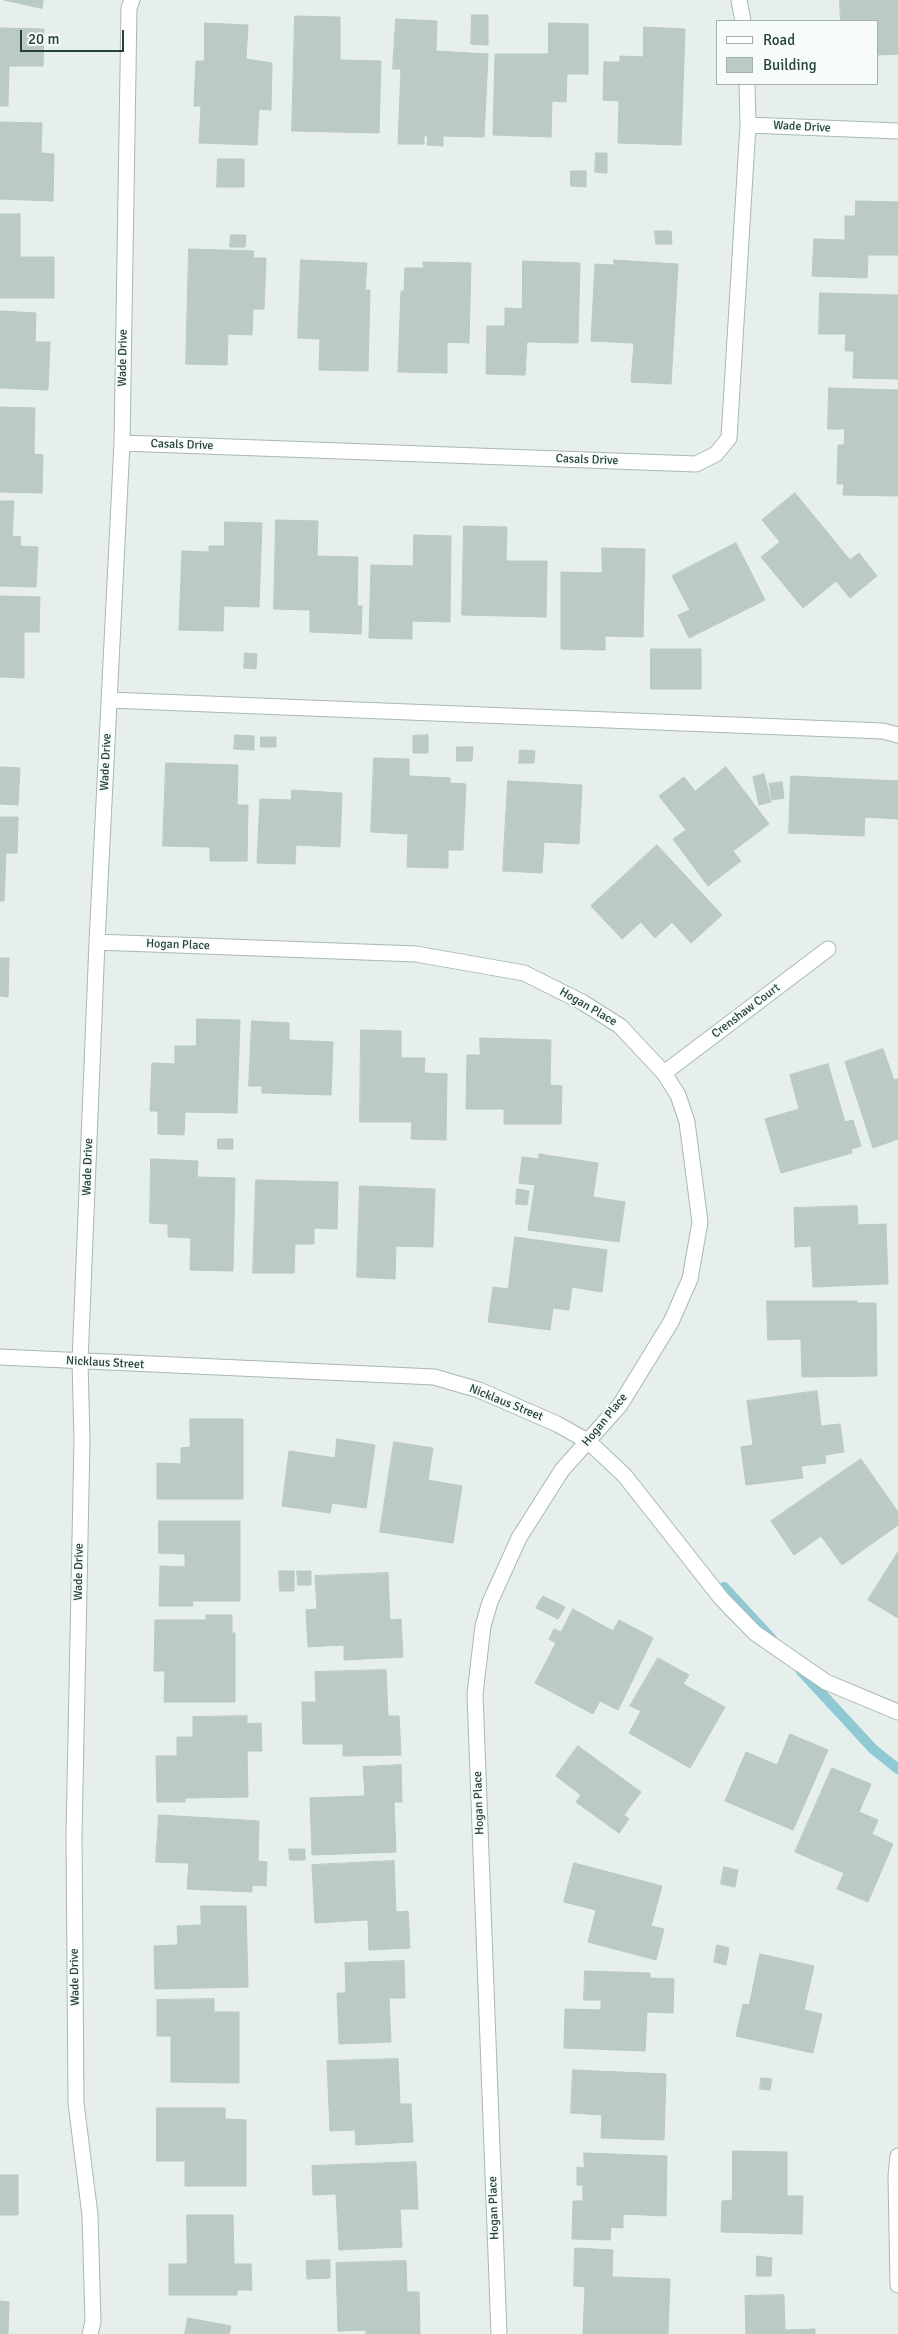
<!DOCTYPE html>
<style>
body{margin:0}
#map{position:relative;width:898px;height:2334px;overflow:hidden;background:#e6efeb;font-family:Signika,sans-serif}
canvas{display:block}
.legend{position:absolute;left:716px;top:20px;width:162px;height:65px;box-sizing:border-box;background:#f7fbf9;border:1px solid #a3b1ad;margin:0;padding:6px 9px;list-style:none;font-size:15px;color:#24423a}
.legend li{display:flex;align-items:center;gap:10px;height:25px}
.legend b{width:25px;border:1px solid #a3b1ad}
.scale{position:absolute;left:20px;top:30px;width:104px;height:22px;box-sizing:border-box;border:2px solid #24423a;border-top:0;padding-left:6px;font-size:15px;line-height:18px;white-space:nowrap;color:#24423a;-webkit-text-stroke:4px #f7fbf9;paint-order:stroke}
</style>
<div id="map">
<canvas width="898" height="2334"></canvas>
<ul class="legend">
<li><b style="height:6px;background:#fff"></b>Road</li>
<li><b style="height:14px;background:#bbcac4"></b>Building</li>
</ul>
<div class="scale">20 m</div>
</div>
<script>
const ctx = document.querySelector('canvas').getContext('2d');
ctx.lineJoin = 'round';
function trace(path, color, width, dash) {
  ctx.strokeStyle = color;
  ctx.lineWidth = width;
  ctx.lineCap = dash ? 'butt' : 'round';
  ctx.setLineDash(dash || []);
  ctx.stroke(path);
}
function fill(path, color) {
  ctx.fillStyle = color;
  ctx.fill(path, 'evenodd');
}
function label(font, color, halo, rows, align = 'center') {
  ctx.font = font + ' Signika,sans-serif';
  ctx.lineWidth = 4;
  ctx.setLineDash([]);
  ctx.textBaseline = 'middle';
  ctx.strokeStyle = halo;
  ctx.fillStyle = color;
  for (const [text, x, y, turn = 0] of rows) {
    ctx.save();
    ctx.translate(x, y);
    ctx.rotate((+turn || 0) * Math.PI / 180);
    ctx.textAlign = isNaN(turn) ? turn : align;
    if (halo) ctx.strokeText(text, 0, 0);
    ctx.fillText(text, 0, 0);
    ctx.restore();
  }
}
trace(new Path2D(`
 M724,1587L772,1639
 M800,1670L873,1749L898,1769`), '#8ec9d4', 10);
const building = new Path2D(`
 M4,0H43L42,8Z
 M840,0H898V54L877,55V21H841Z
 M472,15H488V45L471,44Z
 M295,16L340,17V60L381,61L379,133L292,131Z
 M396,19L437,21L436,51L488,54L484,137L443,136V146L427,145L428,136H424V144H398L401,69H393Z
 M205,23L248,25L246,59L272,63L271,110L259,109L257,145L199,143L201,106H194L196,61H204Z
 M549,23L588,24V74H567L566,102L552,101L551,137L493,135L495,54H548Z
 M644,27L685,29L681,145L618,143L619,101L603,100L604,62H620V56L643,57Z
 M0,28L44,29L43,66H9L8,106H0Z
 M0,122L42,123L41,153L54,154L53,201L0,199Z
 M596,153H607V173L595,172Z
 M218,159H244V187H217Z
 M571,171H586V187L571,186Z
 M856,201L898,202V255H868L867,278L812,276L814,239L845,240V216H855Z
 M0,214H20V257H54V298H0Z
 M655,231H671L672,244H656Z
 M231,235H246L245,247H230Z
 M189,249L254,251L253,258H266L264,309H253L252,335L228,334L227,365L186,364Z
 M301,260L367,263L365,290H370L368,371L319,370L320,339L298,338Z
 M614,260L678,264L671,384L631,382L634,343L591,341L595,264L614,265Z
 M523,261L580,263L578,343L527,342L525,375L486,374L487,326H505V308L522,309Z
 M423,262L471,263L469,343L447,342V373L398,372L401,291H404L405,268H424Z
 M820,293L898,295V379L853,378L854,351H845L846,334H819Z
 M0,311L36,313L35,342H50L48,390L0,388Z
 M829,388L898,390V496L843,495L844,484H837L838,445H844L845,429H828Z
 M0,407L35,408L34,454L43,455L42,493L0,492Z
 M795,493L850,560L859,553L877,576L850,598L836,581L803,608L761,557L780,542L762,520Z
 M0,501H14L12,536L21,537L20,546L38,547L36,587L0,586Z
 M276,520L318,521L317,556L358,557L357,606H362L361,634L310,632V610L274,609Z
 M225,522L262,523L259,607L224,606L223,631L179,630L182,551L209,552V546H224Z
 M464,526L507,527L506,561H547L546,617L462,615Z
 M414,535L451,536L450,622L412,621V639L369,638L371,565L413,566Z
 M736,543L765,600L689,638L678,615L690,610L672,576Z
 M602,548L645,549L643,637L605,636V650L561,649V572L602,573Z
 M0,596L40,597L39,632H24V678L0,677Z
 M651,649H701V689H651Z
 M245,653L257,654L256,669L244,668Z
 M235,735L254,736V750L234,749Z
 M428,735V753H413V736Z
 M261,737H276V747H261Z
 M457,747H473L472,761H457Z
 M520,750L535,751L534,763H519Z
 M374,758L409,759V776L450,778V783L466,784L463,850H448V868L407,867L408,834L371,832Z
 M166,763L238,765L237,805H248L247,861H210V847L163,846Z
 M0,767L20,768L18,805L0,804Z
 M726,767L769,824L733,851L741,861L708,886L673,839L686,830L659,796L684,777L695,791Z
 M764,774L771,802L759,805L753,777Z
 M791,776L898,781V819L865,817L864,836L789,833Z
 M508,781L582,785L579,844L544,842L542,873L503,871Z
 M782,782L784,798L772,800L769,784Z
 M292,790L342,793L340,847L296,845L295,864L257,863L260,799L291,800Z
 M0,817H18L17,853H6L4,901H0Z
 M657,845L722,915L691,943L672,922L655,938L641,922L622,939L591,906Z
 M0,958H9L8,997L0,996Z
 M197,1019L240,1020L237,1113L185,1112L184,1135L158,1134V1111H150L152,1063L175,1064V1046H196Z
 M252,1021L289,1023V1040L333,1042L331,1095L262,1093V1086H249Z
 M361,1030L401,1031V1058H425L424,1073L447,1074L446,1140L411,1139L412,1122H360Z
 M480,1038L551,1040L550,1085L562,1086L561,1124H504V1109H466L467,1055H480Z
 M883,1049L894,1080L898,1079V1139L873,1148L845,1062Z
 M828,1064L845,1122L853,1120L861,1146L851,1149L852,1153L781,1173L765,1119L799,1109L790,1075Z
 M218,1139H233V1149H218Z
 M539,1154L598,1163L593,1197L625,1202L619,1242L528,1230L535,1185L519,1183L522,1157L539,1159Z
 M151,1159L198,1161L197,1177L235,1178L233,1271L190,1270L191,1238L168,1237V1224L150,1223Z
 M256,1180L338,1182L337,1229L314,1228V1244H295L294,1273H253Z
 M360,1186L435,1189L433,1247L396,1246L395,1279L357,1277Z
 M517,1189L529,1191L527,1205L516,1204Z
 M857,1206L858,1225L886,1224L888,1284L813,1287L811,1246L795,1247L794,1208Z
 M515,1237L607,1250L602,1292L572,1287L569,1310L553,1308L550,1330L488,1322L493,1287L508,1289Z
 M767,1301H857V1303H876L877,1376L802,1377L801,1339L768,1340Z
 M817,1391L821,1426L840,1424L844,1452L825,1455L826,1463L801,1466L803,1478L746,1485L741,1447L753,1445L747,1401Z
 M190,1419H243V1499H157V1463L181,1464V1448L190,1447Z
 M337,1439L375,1445L366,1508L332,1503L330,1513L282,1506L289,1451L335,1458Z
 M394,1442L433,1448L428,1480L462,1486L453,1543L380,1532Z
 M861,1459L898,1512V1525L842,1565L821,1536L794,1555L771,1521Z
 M159,1521H240V1601H192L193,1606H159L160,1566L185,1567V1554L159,1553Z
 M898,1552V1618L868,1600Z
 M279,1571H294V1591H280Z
 M297,1571H311V1585H298Z
 M388,1573L390,1620L401,1619L403,1657L344,1660V1645L308,1647L306,1610L317,1609L315,1576Z
 M543,1596L565,1607L558,1619L536,1608Z
 M573,1609L613,1631L619,1620L653,1638L618,1710L600,1701L593,1714L535,1683L556,1643L549,1639L554,1629L561,1632Z
 M206,1615H232V1633H235V1702H164L165,1671H154L155,1620H206Z
 M658,1658L689,1675L683,1684L725,1707L690,1768L629,1733L641,1711L630,1706Z
 M386,1670L388,1716H399L401,1755L343,1756V1744H303L302,1702H316L315,1672Z
 M247,1716V1724L261,1723L262,1751H247L248,1797L185,1798V1802H157L156,1756H177V1737H193V1717Z
 M790,1734L828,1750L793,1830L725,1801L746,1752L777,1765Z
 M578,1746L641,1792L624,1815L629,1819L619,1833L576,1802L581,1795L556,1776Z
 M401,1765L402,1802H394L396,1852L312,1855L310,1798L365,1796L363,1767Z
 M832,1768L871,1784L859,1812L878,1820L872,1834L893,1844L868,1902L837,1889L844,1873L795,1852Z
 M159,1815L259,1821L258,1861L267,1862L266,1886L252,1885V1892L187,1889L189,1863L156,1862Z
 M289,1849H305V1860H290Z
 M394,1861L396,1912L408,1911L410,1948L369,1950L368,1920L315,1923L312,1865Z
 M574,1863L662,1886L651,1926L664,1929L656,1960L588,1942L596,1910L564,1902Z
 M724,1867L738,1870L735,1887L721,1884Z
 M201,1906H246L248,1987L155,1989L154,1946L178,1945L177,1926L201,1925Z
 M717,1945L729,1948L726,1965L714,1962Z
 M760,1954L814,1966L804,2010L822,2014L813,2053L736,2036L743,2004L749,2005Z
 M404,1961L405,1998H389L391,2042L339,2044L337,1993H346L345,1963Z
 M585,1971L650,1973V1978L674,1979L673,2013L647,2012L645,2051L564,2048L565,2009L601,2010V2000H584Z
 M214,1999V2012H239V2083L171,2082V2036H157V2000Z
 M398,2059L400,2104H411L413,2142L356,2145L355,2130L330,2131L327,2061Z
 M573,2070L666,2074L664,2140L601,2138L602,2115L571,2113Z
 M761,2078L772,2079L770,2090L760,2089Z
 M157,2108H225V2119L246,2120V2186H185V2161H157Z
 M733,2151L787,2152V2196H803L802,2234L721,2232L722,2201L732,2200Z
 M584,2153L667,2156L666,2216L623,2214V2228L611,2227L610,2240L572,2239L573,2201H583V2185H577V2167L584,2168Z
 M416,2162L418,2209H400L402,2247L339,2250L336,2194L313,2195L312,2166Z
 M0,2175H18V2215H0Z
 M187,2215H233L234,2264H251L252,2290H237V2295H169V2264H187Z
 M575,2248L613,2250L612,2277L670,2279L668,2334H583L585,2287L574,2286Z
 M757,2256L772,2258L771,2276H757Z
 M330,2260V2278L307,2279L306,2261Z
 M406,2261L407,2292H419L420,2334H366V2330L338,2331L336,2263Z
 M784,2295L785,2330L815,2329V2334H746L745,2296Z
 M0,2301L9,2302L8,2334H0Z
 M188,2318L231,2326L229,2334H185Z`);
fill(building, '#bbcac4');
trace(building, '#b8c9c2', 1);
const minor = new Path2D(`
 M739,0L743,21
 M748,125L898,131
 M122,443L696,464L716,454L729,438L748,125L747,84
 M109,700L883,731L898,735
 M97,942L416,954L524,973L582,1002L620,1026L664,1073L678,1095L687,1122L700,1222L690,1279L671,1322L620,1405L562,1470L519,1538L490,1602L483,1626L475,1694L499,2334
 M664,1073L828,949
 M0,1357L434,1377L479,1390L557,1424L589,1442L625,1476L721,1598L755,1633L826,1682L898,1712
 M898,2156L896,2176L898,2285
 M90,2334L93,2322L90,2215L76,2103L74,1835L82,1440L80,1362L97,942L122,443L129,8L132,0`);
trace(minor, '#a8b8b2', 17);
trace(minor, '#fff', 15);
label('12px', '#24423a', '#f7fbf9', [
 ["Wade Drive",802,127,3],
 ["Wade Drive",123,358,-89],
 ["Casals Drive",182,445,2],
 ["Casals Drive",587,460,2],
 ["Wade Drive",106,762,-87],
 ["Hogan Place",178,945,2],
 ["Hogan Place",588,1007,30],
 ["Crenshaw Court",746,1011,-37],
 ["Wade Drive",88,1167,-88],
 ["Nicklaus Street",105,1363,3],
 ["Nicklaus Street",506,1403,22],
 ["Hogan Place",605,1420,-51],
 ["Wade Drive",79,1572,-89],
 ["Hogan Place",479,1803,-92],
 ["Wade Drive",75,1977,-91],
 ["Hogan Place",494,2208,-92]
]);
</script>
